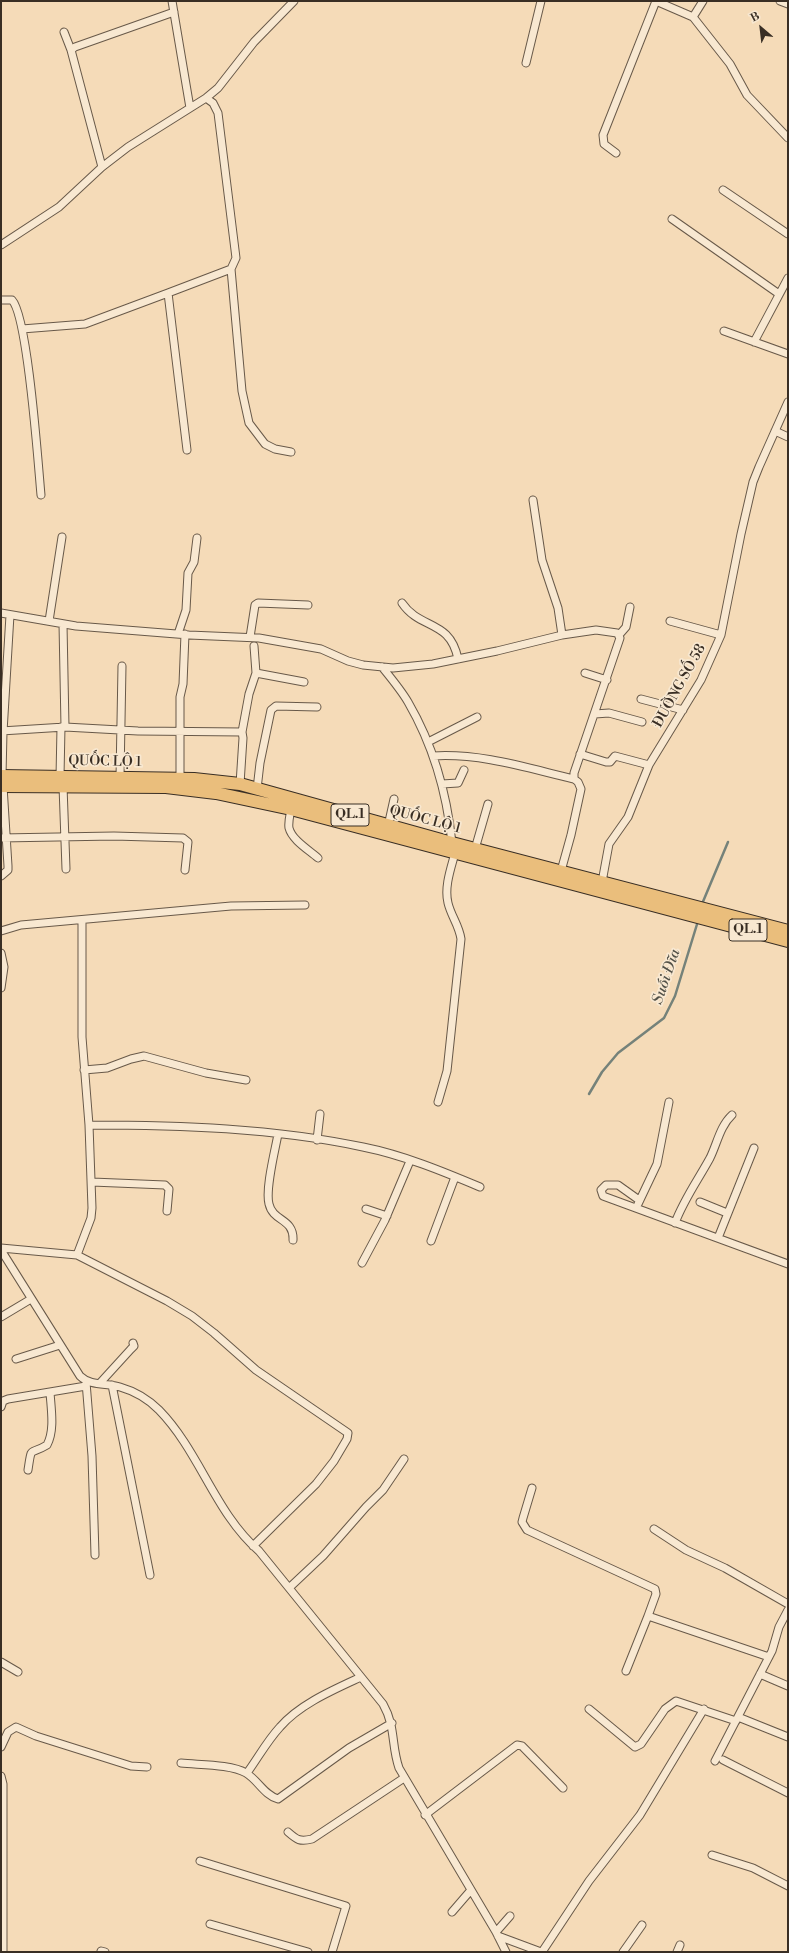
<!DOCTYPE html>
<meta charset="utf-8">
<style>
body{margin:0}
#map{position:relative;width:789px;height:1953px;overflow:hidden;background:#f5dbb8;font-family:"Libre Bodoni",serif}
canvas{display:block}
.frame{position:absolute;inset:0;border:2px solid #392e24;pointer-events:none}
.north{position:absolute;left:741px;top:8px;width:40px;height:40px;-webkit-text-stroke:3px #f8e8d1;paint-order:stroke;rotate:332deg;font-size:11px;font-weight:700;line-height:16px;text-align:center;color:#392e24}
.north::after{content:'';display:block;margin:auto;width:14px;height:18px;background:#392e24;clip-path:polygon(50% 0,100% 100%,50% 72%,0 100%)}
</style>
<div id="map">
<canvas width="789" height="1953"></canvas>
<div class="frame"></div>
<div class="north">B</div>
</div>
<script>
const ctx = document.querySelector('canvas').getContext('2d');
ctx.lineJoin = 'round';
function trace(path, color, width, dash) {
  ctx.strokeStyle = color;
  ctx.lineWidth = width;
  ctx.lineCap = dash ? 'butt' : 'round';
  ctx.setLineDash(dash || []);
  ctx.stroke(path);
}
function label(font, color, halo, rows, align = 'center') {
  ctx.font = font + ' "Libre Bodoni",serif';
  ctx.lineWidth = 3.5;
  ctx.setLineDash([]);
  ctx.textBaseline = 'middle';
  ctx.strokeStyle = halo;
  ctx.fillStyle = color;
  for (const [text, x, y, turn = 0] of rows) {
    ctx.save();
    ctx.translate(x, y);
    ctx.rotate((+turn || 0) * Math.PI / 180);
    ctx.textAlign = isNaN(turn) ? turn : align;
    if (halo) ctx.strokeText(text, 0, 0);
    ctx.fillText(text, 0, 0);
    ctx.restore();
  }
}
trace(new Path2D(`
 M702,904L728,842
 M589,1094L602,1072L618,1053L664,1018L675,996L698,921`), '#75827a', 2.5);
const minor = new Path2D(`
 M172,1L190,108
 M656,1L693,17L730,64L747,95L788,138
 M780,1L788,4
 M693,17L703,1
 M64,32L71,50
 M526,63L541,1
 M616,153L604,144L603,135L656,1
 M102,167L71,50L75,47L174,12
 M723,190L788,234
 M672,219L779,294
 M1,245L59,207L102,167L128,147L206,98L218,88L254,42L294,1
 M231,269L242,391L249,423L265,444L275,449L291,452
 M1,300H12C28,317 38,463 41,495
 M22,329L85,324L168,293
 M724,331L788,354
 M754,342L788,278
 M775,431L788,437
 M187,450L168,293L231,269L236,258L218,113L213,103L206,98
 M533,500L542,560L558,608L562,635
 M402,603C420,630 450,619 458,659
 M1,613L76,626L189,635L259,638L321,649L348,661L363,665L393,668L433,664L497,651L562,635L596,630L617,633L620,638L574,773V779L578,782L581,789L571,835L561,871
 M49,621L62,537
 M670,621L721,635
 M63,624L65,727
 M178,634L186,610L188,573L194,562L197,538
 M619,635L626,627L630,607
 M250,637L255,605L258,603L308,605
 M254,646L256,673
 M382,667C391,678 401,690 408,702C433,745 447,794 452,843
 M585,673L607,680
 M641,699L683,710
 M595,714L609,713L642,722
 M1,731L65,727L138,731L242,732L243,738L240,784
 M242,732L249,694L256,673L304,682
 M428,742L477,717
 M580,754L606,762H610L615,756L649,765
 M433,756C481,753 527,768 574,779
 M2,776L3,732L10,615
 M60,777L61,727
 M120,777L122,666
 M180,778V697L183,684L185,634
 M442,784L458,783L464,770
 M63,786L66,869
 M257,789L260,763L271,710L276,706L317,707
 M291,809C290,815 288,822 289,828C292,840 309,850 318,858
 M388,826L394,799
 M1,838L114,836L183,838L188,842L185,870
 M475,849L488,804
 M1,876L8,870V866L3,786
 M602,882L609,844L628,817L649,765L701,680L721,635L741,534L753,482L759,467L788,402
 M82,921V1037L89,1125L92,1208L91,1218L77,1255L167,1301L192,1316L214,1333L256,1370L348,1433L347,1439L334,1461L316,1484L253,1546
 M1,931L21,925L231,906L305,905
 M1,953L4,967L1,988
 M84,1070L107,1068L131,1059L144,1056L206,1073L246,1080
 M438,1102L447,1071L461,939C459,925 451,916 448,903C444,887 451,868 455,853
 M89,1125C180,1125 273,1128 363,1147C403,1155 442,1171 480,1187
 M278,1134C275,1151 265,1189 269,1204C273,1222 294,1218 293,1240
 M317,1140L320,1114
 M92,1182L165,1185L169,1189L167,1211
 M639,1200L618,1185H606L601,1190L603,1196L788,1264
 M700,1202L727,1213
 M638,1204L657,1164L669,1102
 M366,1209L387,1216
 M675,1223C684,1199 698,1180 710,1158C717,1144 720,1126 732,1115
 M718,1238L754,1148
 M431,1241L455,1177
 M1,1248L77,1255
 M1,1250L80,1376C90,1386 107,1383 120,1387C134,1391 149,1400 159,1410C200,1452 215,1513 259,1551L383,1704C396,1727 391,1745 399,1768L496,1932L506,1952
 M362,1263L385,1220L410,1161
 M1,1317L31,1299
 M16,1359L60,1345
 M86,1382L92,1456L95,1555
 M100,1383L131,1349L134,1346L133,1343
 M112,1385L150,1575
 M1,1407L3,1401L8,1399L86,1386
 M28,1470C32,1444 29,1456 47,1445C55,1430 51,1409 50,1392
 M532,1488L523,1518L522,1522L527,1530L655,1589L656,1594L648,1616
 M654,1529L686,1550L725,1568L788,1604
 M289,1588L323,1556L366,1507L383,1490L404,1459
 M1,1662L18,1672
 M626,1671L648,1616L769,1657
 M760,1674L788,1686
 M589,1709L635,1747L641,1744L665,1709L676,1701L736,1721
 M738,1717L788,1737
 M1,1747L8,1732L16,1727L36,1736L131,1766L147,1767
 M723,1760L788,1793
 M715,1761L772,1651L779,1627L788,1610
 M181,1763C199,1765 231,1764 246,1773C258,1780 264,1795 278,1799L349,1748L392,1723
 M247,1773C258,1758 267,1741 280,1727C300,1704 333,1690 361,1677
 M1,1776L3,1784V1952
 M425,1815L517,1745L522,1746L563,1788
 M288,1832C297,1840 300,1842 312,1839L404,1778
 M712,1855L753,1868L788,1886
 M200,1861L346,1906L332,1952
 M452,1912L471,1890
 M210,1924L308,1952
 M496,1932L510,1916
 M498,1936L541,1952
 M101,1951L105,1952
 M542,1952L589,1881L640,1815L704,1709
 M623,1952L642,1925
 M677,1952L680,1945`);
const trunk = new Path2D(`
 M1,776L194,779L240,784L452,843L788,931
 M1,786L166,787L216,793L291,809L788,941`);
trace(minor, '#685949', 9);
trace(trunk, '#392e24', 14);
trace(minor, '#f8e8d1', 7);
trace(trunk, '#eabe7c', 12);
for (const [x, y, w] of [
 [350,815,38],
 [748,930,38]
]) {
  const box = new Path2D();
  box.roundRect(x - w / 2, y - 11, w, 22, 3);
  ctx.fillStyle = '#f8e8d1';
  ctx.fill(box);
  trace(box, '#392e24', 1);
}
label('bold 13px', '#392e24', null, [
 ["QL.1",350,815],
 ["QL.1",748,930]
]);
label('14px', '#392e24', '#f8e8d1', [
 ["ĐƯỜNG SỐ 58",680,686,-61],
 ["QUỐC LỘ 1",105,762,1],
 ["QUỐC LỘ 1",425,820,15]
]);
label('italic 15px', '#525148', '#f8e8d1', [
 ["Suối Đĩa",667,977,-71]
]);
</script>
